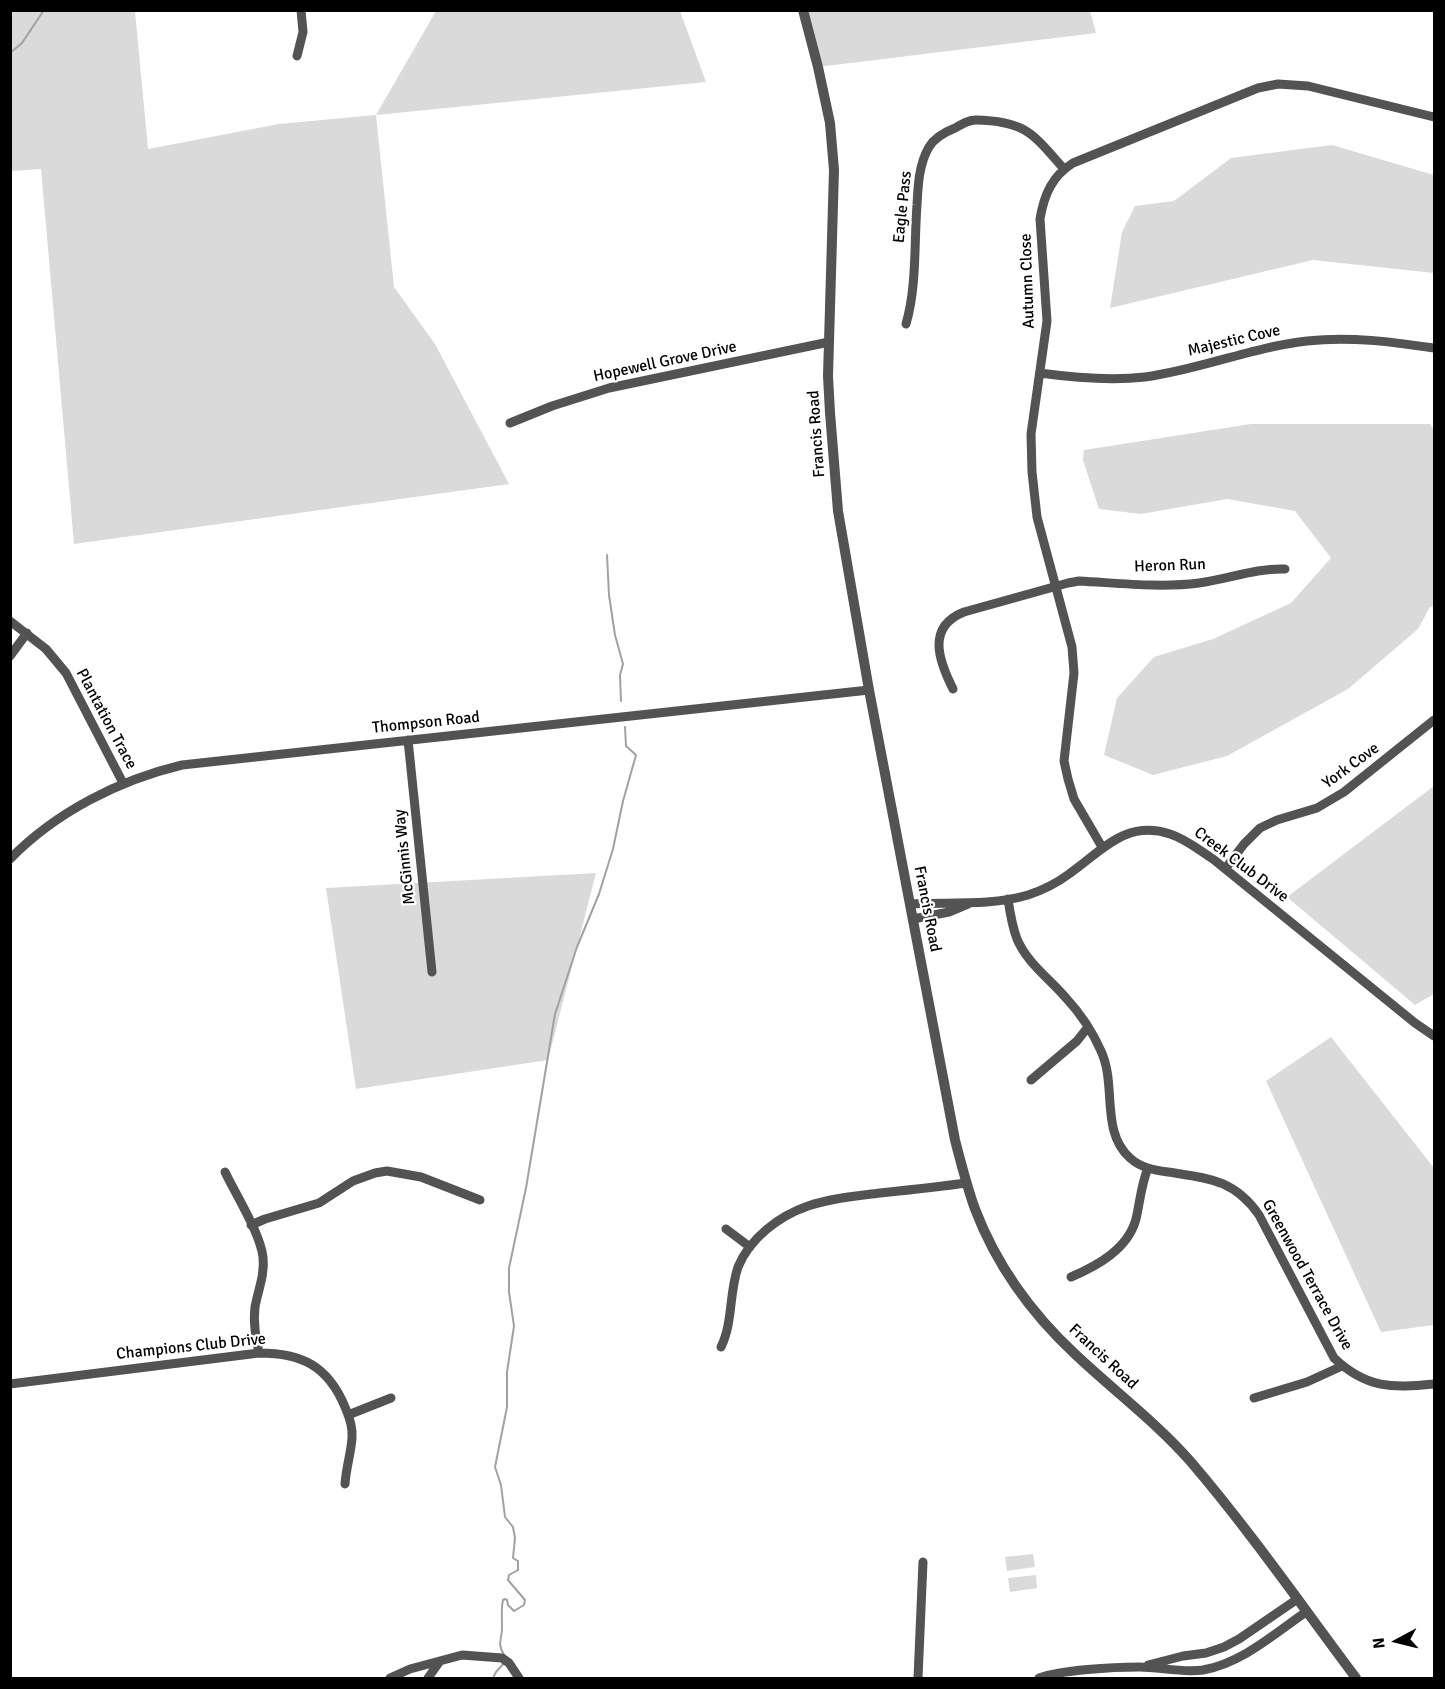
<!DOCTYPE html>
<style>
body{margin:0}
#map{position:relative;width:1445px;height:1689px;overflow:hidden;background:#fff;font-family:Signika,sans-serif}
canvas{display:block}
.frame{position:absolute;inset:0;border:12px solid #000;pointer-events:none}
.north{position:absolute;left:1367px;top:1611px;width:60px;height:60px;-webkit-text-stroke:4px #fff;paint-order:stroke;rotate:263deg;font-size:16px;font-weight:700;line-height:24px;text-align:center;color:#000}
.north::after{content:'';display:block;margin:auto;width:21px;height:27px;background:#000;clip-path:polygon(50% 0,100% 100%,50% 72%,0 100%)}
</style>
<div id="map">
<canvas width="1445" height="1689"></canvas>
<div class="frame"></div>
<div class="north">N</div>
</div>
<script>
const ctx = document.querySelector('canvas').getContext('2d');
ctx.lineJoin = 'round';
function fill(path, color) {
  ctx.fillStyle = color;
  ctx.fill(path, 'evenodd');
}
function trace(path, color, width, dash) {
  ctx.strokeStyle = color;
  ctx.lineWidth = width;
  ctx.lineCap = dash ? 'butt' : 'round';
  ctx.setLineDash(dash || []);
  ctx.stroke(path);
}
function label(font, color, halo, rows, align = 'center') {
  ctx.font = font + ' Signika,sans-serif';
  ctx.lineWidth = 4.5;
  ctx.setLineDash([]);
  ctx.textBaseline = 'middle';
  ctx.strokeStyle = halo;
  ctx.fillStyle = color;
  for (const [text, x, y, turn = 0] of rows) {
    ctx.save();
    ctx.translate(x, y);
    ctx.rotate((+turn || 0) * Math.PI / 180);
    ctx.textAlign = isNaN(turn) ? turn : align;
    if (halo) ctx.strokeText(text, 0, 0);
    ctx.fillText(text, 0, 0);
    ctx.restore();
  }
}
fill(new Path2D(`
 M11,10L135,11L148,149L279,124L376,115L436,11H680L706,82L376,115L394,287L435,344L509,484L74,544L41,169L11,171Z
 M802,11H1090L1096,33L818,67Z
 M1332,145L1434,175V273L1313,260L1110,308L1122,232L1135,206L1174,201L1231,158Z
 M1251,424H1430L1434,430V606L1430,607L1418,629L1348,689L1227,756L1153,775L1104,755L1117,698L1154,657L1213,639L1291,603L1331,558L1295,511L1227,499L1141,514L1099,509L1083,460L1084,450Z
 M1434,786V994L1415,1005L1287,897Z
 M596,873L548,1060L356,1089L326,888Z
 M1331,1037L1434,1168V1325L1381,1332L1266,1081Z
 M1033,1554L1035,1567L1007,1571L1005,1557Z
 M1036,1575L1037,1588L1010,1592L1008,1578Z`), '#dadada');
trace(new Path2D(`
 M10,53L22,43L44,10
 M607,555L609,595L615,635L623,664L620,675L621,701
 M504,1655C496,1641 503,1639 502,1626C502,1617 501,1609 503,1600L505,1599L507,1600L508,1605L514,1611L524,1605L525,1600L508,1580L509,1575L518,1570V1561L513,1558L515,1538L513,1527L505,1517L501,1485L495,1467L507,1407V1372L514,1326L509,1292V1268L526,1188L555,1014L577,947L599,894L613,849L623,801L636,755L626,746L625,727
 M493,1678L496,1672L504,1663`), '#a1a1a1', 2);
trace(new Path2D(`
 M297,56L303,32L301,10
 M906,324C917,286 914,244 917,205C918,185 919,164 929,147C935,137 945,132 955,128C962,124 968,120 976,120C1026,121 1033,134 1064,169
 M1040,373C1076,378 1110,381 1145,377C1199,370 1252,347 1307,341C1350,336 1392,342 1434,348
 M510,423L552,406L609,388L829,342
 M10,621L46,649L66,673L123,783
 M10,656L27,633
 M953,689C939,661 926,627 964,612L1068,583L1079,581C1118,583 1160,588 1199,583C1228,579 1256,568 1285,569
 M408,740L432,972
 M1102,847L1074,799L1068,779L1064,761L1074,673L1072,647L1037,517L1032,472L1031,434L1047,321L1040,219C1044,195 1052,176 1073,163L1258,88L1278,84L1308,86L1434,117
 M10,859C56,812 119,780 182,765L869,690
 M1225,869L1244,844L1260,828L1277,820L1317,808L1344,792L1434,720
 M1008,899C1010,913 1012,926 1017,939C1027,963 1050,979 1066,998C1080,1013 1093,1033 1101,1051C1117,1085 1100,1131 1130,1158C1141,1168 1154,1170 1168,1172C1207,1178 1234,1179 1259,1215L1334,1358C1367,1389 1392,1388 1434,1384
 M910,904C949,902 991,906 1028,895C1043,890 1057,883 1069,874C1101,852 1125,819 1170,834C1186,839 1199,850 1213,859L1415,1023L1434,1036
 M913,919L949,912L968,904
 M1031,1080L1077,1041L1088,1027
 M225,1172C236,1195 260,1233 263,1257C265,1275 258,1290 255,1307C253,1323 256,1338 259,1353
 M251,1225L265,1219L319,1203L353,1181L375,1173L387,1171L421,1177L480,1200
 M726,1229L750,1247
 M1071,1277C1097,1266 1128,1249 1136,1219C1140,1202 1141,1185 1148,1168
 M721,1347C733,1323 729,1293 738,1267C750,1238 779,1216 808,1206C831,1198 857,1196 880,1193C909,1190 938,1187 966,1183
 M10,1384L259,1353C302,1353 328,1366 345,1407C349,1416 353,1428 352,1438C351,1453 346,1468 345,1484
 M1254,1398L1307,1382L1342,1366
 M348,1415L391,1398
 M1148,1665L1183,1656L1206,1653L1224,1647L1239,1639L1296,1600
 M390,1678L410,1669L462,1655L502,1658L509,1663L519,1678
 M428,1678L440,1661
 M918,1678L923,1562
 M1039,1678C1061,1670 1113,1667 1139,1667C1160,1667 1181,1673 1203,1670C1242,1663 1274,1634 1306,1612`), '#535353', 9);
trace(new Path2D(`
 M803,10L818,67L830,123L834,170L828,376L830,413L838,511L869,690L955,1140C961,1163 967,1187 975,1209C996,1264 1032,1314 1075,1354C1113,1390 1156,1422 1191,1462C1250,1531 1302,1606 1356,1678`), '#535353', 10);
label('16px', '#000', '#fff', [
 ["Eagle Pass",903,207,-84],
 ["Autumn Close",1028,281,-92],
 ["Majestic Cove",1234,341,-13],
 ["Hopewell Grove Drive",665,362,-12],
 ["Francis Road",817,434,-94],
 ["Heron Run",1170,566,-2],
 ["Plantation Trace",106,719,62],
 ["Thompson Road",426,723,-6],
 ["York Cove",1351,766,-36],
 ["McGinnis Way",405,857,-96],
 ["Creek Club Drive",1241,865,37],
 ["Francis Road",927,909,79],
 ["Greenwood Terrace Drive",1307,1275,61],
 ["Champions Club Drive",191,1347,-6],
 ["Francis Road",1103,1357,43]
]);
</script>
